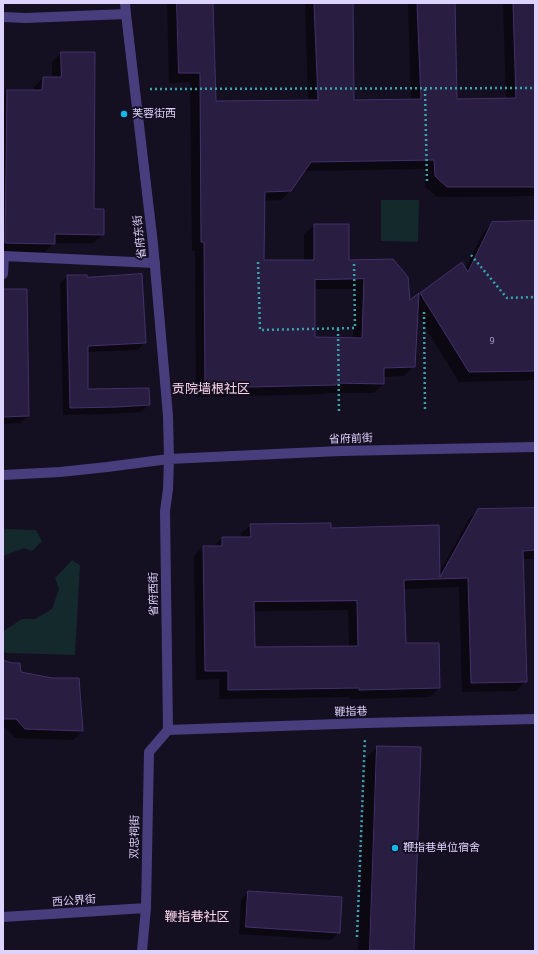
<!DOCTYPE html>
<meta charset="utf-8">
<style>
body{margin:0}
#map{position:relative;width:538px;height:954px;overflow:hidden;background:#150f22;font-family:"Open Sans",sans-serif}
canvas{display:block}
.frame{position:absolute;inset:0;border:4px solid #ddd3fc;pointer-events:none}
</style>
<div id="map">
<canvas width="538" height="954"></canvas>
<div class="frame"></div>
</div>
<script>
const ctx = document.querySelector('canvas').getContext('2d');
ctx.lineJoin = 'round';
function fill(path, color) {
  ctx.fillStyle = color;
  ctx.fill(path, 'evenodd');
}
function trace(path, color, width, dash) {
  ctx.strokeStyle = color;
  ctx.lineWidth = width;
  ctx.lineCap = dash ? 'butt' : 'round';
  ctx.setLineDash(dash || []);
  ctx.stroke(path);
}
function label(font, color, halo, rows, align = 'center') {
  ctx.font = font + ' "Open Sans","Noto Sans SC",sans-serif';
  ctx.lineWidth = 3.5;
  ctx.setLineDash([]);
  ctx.textBaseline = 'middle';
  ctx.strokeStyle = halo;
  ctx.fillStyle = color;
  for (const [text, x, y, turn = 0] of rows) {
    ctx.save();
    ctx.translate(x, y);
    ctx.rotate((+turn || 0) * Math.PI / 180);
    ctx.textAlign = isNaN(turn) ? turn : align;
    if (halo) ctx.strokeText(text, 0, 0);
    ctx.fillText(text, 0, 0);
    ctx.restore();
  }
}
fill(new Path2D(`
 M381,200H419L418,242L381,241Z
 M3,529L36,530L42,541L32,551L24,548L3,556Z
 M72,560L80,565L75,655L6,653L3,651V633L5,630L22,619H35L52,609L59,589L55,578Z`), '#13292b');
fill(new Path2D(`
 M167,3H212L215,102L308,101L305,3H352L353,101L411,100L408,3H454L456,100H506L503,3H535V196L437,197L425,186V169L303,171L291,190L281,200L264,201L263,261H304V235L314,225L348,261L409,302L462,264L465,269L483,233L493,223L535,222V380L459,382L417,314L414,366L404,376L383,377V384L374,393H327L325,394L196,397L195,251H192L190,82L169,83ZM314,289H354L353,339L314,338Z
 M61,53L93,210L103,234L94,243H54L45,252H3V95L7,91H34V87L43,78H52V62Z
 M68,276L145,342L138,350L87,352V390L149,405L141,412L109,414L63,415L60,283Z
 M3,290L28,416L21,423L3,424Z
 M535,509V559H522L526,681L516,691L462,692L459,587L403,589L405,644L439,688L430,697L350,699V697L219,699V679L196,680L194,556L203,547H213L222,538H241V534L251,525L330,529L439,573L469,519L478,510ZM348,610L349,647L254,648L253,611Z
 M3,661L21,673L82,731L73,740L15,738L6,728H3Z
 M377,747L413,951H358L365,759Z
 M248,892L339,932L331,940L239,934L241,900Z`), '#0007');
const building = new Path2D(`
 M177,3H213L216,101L318,100L314,3H353L354,100L421,99L417,3H455L457,99L516,98L513,3H535V187H447L435,176L434,160L311,162L291,191L265,192L264,260H314V224H349V260L393,259L408,277L410,300L419,293L415,367L384,368V384L336,383V385L205,388L204,242H201L200,73H179ZM364,279L362,338L315,337V280Z
 M61,52H95L94,209H104V235L55,234V244L5,243L7,90H42L43,77H61Z
 M535,221V371L469,372L420,293L462,262L468,272L492,222Z
 M142,274L146,343L88,346V389L149,388L150,405L117,407L70,408L67,275H87V277Z
 M3,289H27L29,416L3,417Z
 M535,508V550L523,551L527,682L471,683L468,578L404,580L406,643H439L440,688L359,690V688L228,690V671H205L203,546H222V537H251L250,524L331,523V528L439,525L440,577L478,509ZM357,601L358,646L255,647L254,602Z
 M3,660L12,663H20L21,672L52,678H79L83,731L25,729L16,719H3Z
 M377,746L421,747L414,951L370,950Z
 M248,891L342,897L340,933L246,927Z`);
fill(building, '#291d41');
trace(building, '#44316b', 1);
trace(new Path2D(`
 M150,89L535,88
 M425,89L427,183
 M471,255L507,298L535,297
 M258,262L260,330L355,328L354,261
 M424,312L425,411
 M338,329L339,413
 M357,937L365,738`), '#38a4ac', 2.5, [2, 3]);
trace(new Path2D(`
 M3,274L4,256L155,263
 M3,475L60,472L107,467L169,459`), '#483e7d', 10);
trace(new Path2D(`
 M125,3L126,14
 M3,917L146,908
 M142,951L146,908L149,752L168,730L366,723L535,719`), '#483e7d', 10);
trace(new Path2D(`
 M3,17L26,18L126,14L153,244L168,416L169,459L168,489L165,511L168,730
 M169,459L340,451L535,447`), '#483e7d', 10);
for (const [x, y, r, color] of [
 [124,114,4,"#12b9ea"],
 [395,848,4,"#12b9ea"]
]) {
  const dot = new Path2D();
  dot.arc(x, y, r, 0, 2 * Math.PI);
  ctx.fillStyle = color;
  ctx.fill(dot);
  trace(dot, '#150f22', 1.5);
}
label('9px', '#b0a6cd', null, [
 ["9",492,341]
]);
label('11px', '#ddd3fc', '#150f22', [
 ["芙蓉街西",132,114],
 ["鞭指巷单位宿舍",403,848]
], 'left');
label('11px', '#ddd3fc', '#150f22', [
 ["省府东街",140,237,-96],
 ["省府前街",351,439,-2],
 ["省府西街",154,594,-91],
 ["鞭指巷",351,712,-2],
 ["双忠祠街",135,837,-89],
 ["西公界街",74,901,-4]
]);
label('13px', '#fcd5e9', '#150f22', [
 ["贡院墙根社区",211,389],
 ["鞭指巷社区",197,917]
]);
</script>
